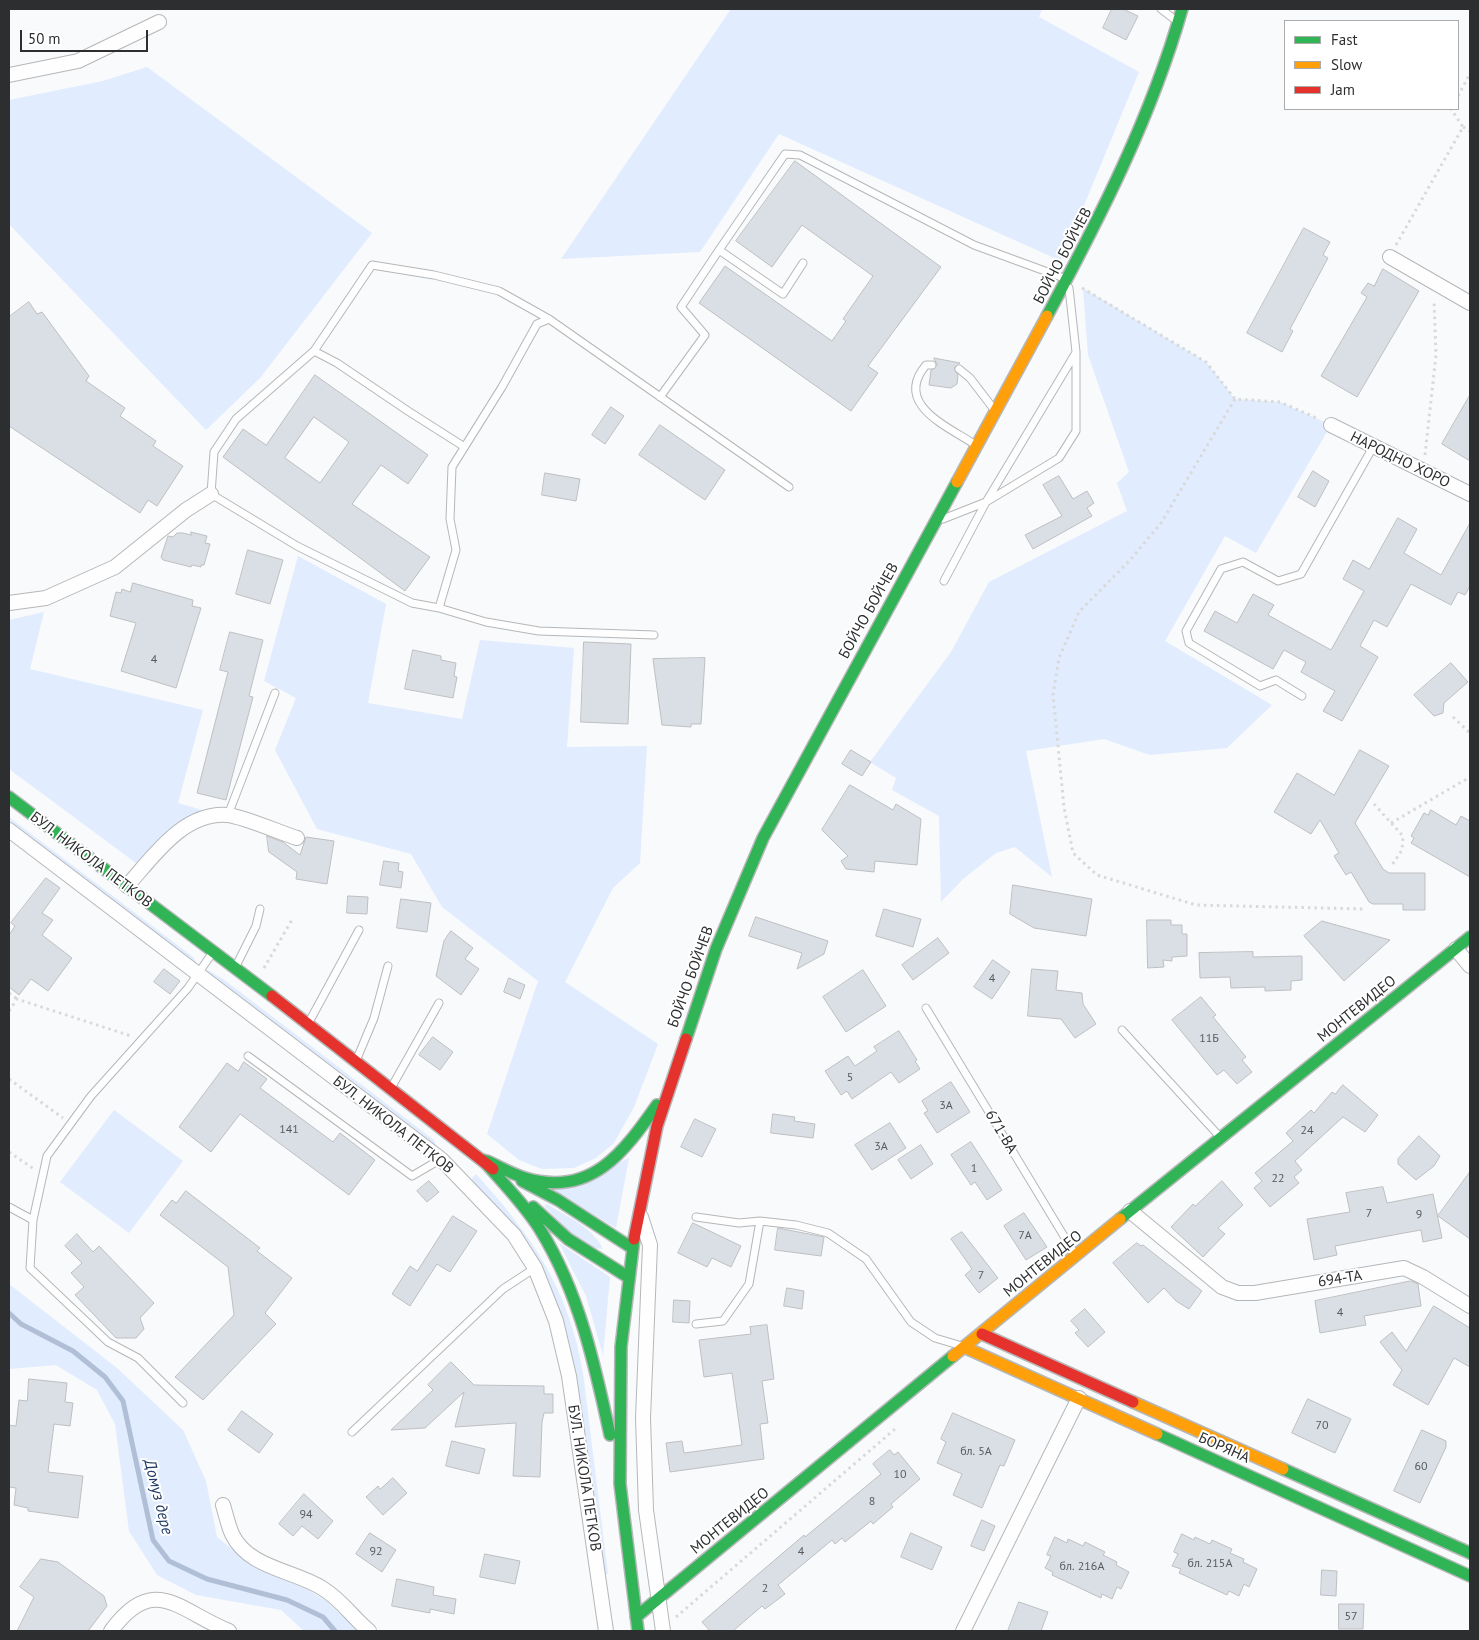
<!DOCTYPE html>
<meta charset="utf-8">
<style>
body{margin:0}
#map{position:relative;width:1479px;height:1640px;overflow:hidden;background:#f8fafc;font-family:"PT Sans",sans-serif}
canvas{display:block}
.frame{position:absolute;inset:0;border:10px solid #2d2e30;pointer-events:none}
.legend{position:absolute;left:1284px;top:20px;width:175px;height:90px;box-sizing:border-box;background:#fff;border:1px solid #ababac;margin:0;padding:6px 9px;list-style:none;font-size:15px;color:#2d2e30}
.legend li{display:flex;align-items:center;gap:10px;height:25px}
.legend b{width:25px;border:1px solid #ababac}
.scale{position:absolute;left:20px;top:30px;width:128px;height:22px;box-sizing:border-box;border:2px solid #2d2e30;border-top:0;padding-left:6px;font-size:15px;line-height:18px;white-space:nowrap;color:#2d2e30;-webkit-text-stroke:4px #fff;paint-order:stroke}
</style>
<div id="map">
<canvas width="1479" height="1640"></canvas>
<div class="frame"></div>
<ul class="legend">
<li><b style="height:6px;background:#30b455"></b>Fast</li>
<li><b style="height:6px;background:#ff9f0a"></b>Slow</li>
<li><b style="height:6px;background:#e5322d"></b>Jam</li>
</ul>
<div class="scale">50 m</div>
</div>
<script>
const ctx = document.querySelector('canvas').getContext('2d');
ctx.lineJoin = 'round';
function fill(path, color) {
  ctx.fillStyle = color;
  ctx.fill(path, 'evenodd');
}
function trace(path, color, width, dash) {
  ctx.strokeStyle = color;
  ctx.lineWidth = width;
  ctx.lineCap = dash ? 'butt' : 'round';
  ctx.setLineDash(dash || []);
  ctx.stroke(path);
}
function label(font, color, halo, rows, align = 'center') {
  ctx.font = font + ' "PT Sans",sans-serif';
  ctx.lineWidth = 4;
  ctx.setLineDash([]);
  ctx.textBaseline = 'middle';
  ctx.strokeStyle = halo;
  ctx.fillStyle = color;
  for (const [text, x, y, turn = 0] of rows) {
    ctx.save();
    ctx.translate(x, y);
    ctx.rotate((+turn || 0) * Math.PI / 180);
    ctx.textAlign = isNaN(turn) ? turn : align;
    if (halo) ctx.strokeText(text, 0, 0);
    ctx.fillText(text, 0, 0);
    ctx.restore();
  }
}
fill(new Path2D(`
 M731,9H1042L1039,17L1139,72L1061,261L779,134L700,252L561,259Z
 M147,67L372,233L260,378L206,430L9,224V100L103,81Z
 M1083,288L1206,362L1235,399L1280,402L1331,425L1256,553L1225,536L1165,641L1272,705L1227,748L1150,755L1104,739L1026,751L1052,877L1015,847L996,853L963,879L941,902L939,816L892,790L896,778L870,762L951,652L989,582L1127,511L1117,483L1129,472L1088,355Z
 M298,556L386,604L368,703L462,719L480,640L574,648L567,747L647,746L640,863L613,888L565,982L658,1044L634,1107L614,1143L596,1158L574,1168L542,1169L519,1160L487,1134L538,981L442,907L411,854L317,829L275,750L296,698L264,681Z
 M44,612L30,669L203,710L178,803L202,810L170,830L136,863L9,769V620Z
 M9,817L193,957L196,962L193,965L9,827Z
 M208,970L223,979L434,1140L438,1150L206,972Z
 M114,1110L183,1161L129,1233L60,1182Z
 M629,1158L616,1228L554,1191Z
 M476,1174C532,1235 569,1290 583,1373L608,1574H601L551,1296L473,1186L472,1178Z
 M547,1204C566,1216 593,1227 603,1249C580,1248 560,1221 544,1206Z
 M559,1243L610,1277L603,1355L586,1296Z
 M9,1284L117,1368L183,1430L206,1481L217,1537L252,1565L292,1579L326,1601L359,1631H304L281,1610L196,1595L157,1575L129,1531L115,1424L97,1390L56,1365L9,1369Z`), '#e1ecfe');
trace(new Path2D(`
 M9,1313L21,1324L73,1351L105,1377L123,1401L153,1540L169,1561L207,1579L287,1600L323,1617L335,1631`), '#b0bed6', 5);
const building = new Path2D(`
 M1112,9H1123L1138,16L1126,40L1103,28Z
 M795,161L941,267L868,366L878,373L851,411L699,303L725,266L832,341L846,321L843,319L873,276L802,225L772,267L736,241Z
 M1304,228L1330,242L1323,255L1328,258L1290,329L1293,331L1282,352L1247,333Z
 M1383,269L1419,291L1357,397L1321,376L1367,297L1361,293L1368,283L1374,286Z
 M29,302L37,314L42,312L89,376L86,381L125,408L120,416L156,441L153,446L183,466L157,506L148,500L140,513L9,426V317Z
 M934,358L960,363L954,368L958,375L957,384L951,388L929,385L931,370L937,365Z
 M315,375L428,455L408,484L381,465L352,504L430,557L405,591L223,457L243,429L266,445ZM314,417L349,442L320,483L285,458Z
 M1470,395V461L1442,444Z
 M611,407L624,416L605,444L592,435Z
 M660,425L725,470L705,500L639,455Z
 M1313,471L1329,481L1315,507L1298,497Z
 M545,473L580,479L576,501L542,495Z
 M1059,476L1073,499L1087,491L1094,503L1087,508L1092,516L1033,549L1025,535L1062,516L1043,485Z
 M1398,518L1417,529L1404,553L1441,575L1470,523V586L1465,595L1458,592L1451,605L1411,584L1387,627L1374,620L1360,646L1378,657L1342,721L1323,711L1335,691L1301,672L1306,662L1284,650L1273,669L1204,631L1215,611L1237,623L1253,594L1274,605L1268,615L1331,650L1364,591L1343,579L1353,560L1369,569Z
 M191,532L207,536L205,543L210,544L204,565H201V567L192,565L191,567L163,560L161,557L168,536L173,537L177,533H183L191,535Z
 M248,550L283,560L270,604L236,594Z
 M133,583L193,600L192,606L201,608L176,688L121,671L136,623L110,616L116,592L121,593L122,589L130,592Z
 M230,632L263,640L249,696L253,697L226,800L197,793L228,672L220,670Z
 M584,642L631,644L628,724L581,722Z
 M413,650L441,656V660L456,663L454,676L457,677L453,698L405,689Z
 M705,658L701,724H691V727L662,725L653,659Z
 M1451,663L1468,682L1444,703L1443,713L1434,716L1414,695Z
 M851,750L871,762L862,776L842,764Z
 M1360,750L1389,766L1355,823L1383,869L1389,873H1425V910H1403V904H1373L1369,902L1351,872L1346,875L1334,856L1339,853L1320,820L1311,834L1274,812L1297,773L1334,795Z
 M850,785L893,810L896,804L921,819L917,865L875,861L874,872L846,869L841,861L848,856L822,830Z
 M1431,810L1456,825L1461,816L1470,821V877L1411,843L1414,838L1411,836L1424,813L1428,815Z
 M267,836L283,842L300,855L306,837L334,841L327,884L296,879L297,872L269,852Z
 M384,861L399,863L398,871L403,872L401,888L380,885Z
 M46,878L60,888L42,913L53,920L42,935L72,958L48,991L31,979L19,995L9,987V935L15,926L11,923Z
 M1013,885L1092,899L1086,936L1034,928L1010,914Z
 M348,896L368,897L367,914L347,913Z
 M401,899L431,903L427,932L397,928Z
 M884,909L921,919L913,947L876,936Z
 M756,917L828,941L824,954L797,969L802,953L749,936Z
 M1147,920H1171V925H1182V934H1187V956L1172,957V961L1163,960L1164,967L1148,968Z
 M1322,921L1390,940L1344,981L1304,936Z
 M451,931L473,948L465,959L479,969L461,995L436,976L444,941Z
 M938,938L949,953L913,980L902,965Z
 M1253,952V957L1302,956V980L1291,981V990L1265,991V987L1231,988L1230,977L1200,978L1199,953Z
 M993,960L1010,972L992,999L974,987Z
 M164,969L180,981L170,994L154,982Z
 M1032,969L1058,971L1056,990L1082,993L1083,1004L1096,1024L1075,1038L1061,1019L1028,1016Z
 M863,970L886,1006L846,1032L823,997Z
 M509,978L525,985L520,999L504,992Z
 M1201,997L1216,1015L1213,1017L1246,1057L1242,1060L1252,1072L1237,1084L1224,1070L1217,1075L1172,1020Z
 M899,1031L917,1060L915,1061L920,1069L899,1083L891,1072L852,1099L847,1091L841,1095L825,1071L848,1056L855,1066L877,1051L874,1047Z
 M433,1037L453,1052L440,1070L419,1055Z
 M244,1062L267,1079L260,1088L333,1142L340,1133L375,1160L349,1195L240,1114L211,1152L179,1127L227,1063L238,1071Z
 M951,1082L970,1112L937,1133L924,1113L928,1111L922,1101Z
 M1343,1085L1378,1115L1365,1132L1343,1117L1295,1161L1302,1170L1294,1177L1299,1183L1270,1207L1254,1188L1262,1181L1255,1173L1293,1141L1286,1133L1311,1110L1314,1113L1332,1092L1335,1094Z
 M773,1114L795,1117L794,1121L815,1124L813,1138L771,1133Z
 M695,1119L716,1129L702,1157L681,1147Z
 M890,1123L906,1148L872,1170L855,1145Z
 M1419,1136L1440,1156L1434,1166L1416,1180L1398,1164V1159Z
 M971,1142L1002,1190L987,1200L975,1182L971,1185L951,1155Z
 M921,1145L933,1164L911,1179L898,1160Z
 M1470,1172V1239L1438,1216Z
 M429,1181L439,1192L427,1202L417,1191Z
 M1222,1181L1243,1205L1218,1228L1225,1234L1203,1257L1171,1227L1193,1204L1195,1206Z
 M1383,1187L1387,1203L1433,1194L1442,1238L1423,1242L1421,1230L1404,1233L1335,1246L1337,1255L1314,1260L1307,1219L1350,1212L1346,1193Z
 M186,1191L260,1248L257,1251L292,1278L265,1313L276,1324L203,1400L175,1377L234,1315L228,1267L160,1215L172,1200L176,1203Z
 M1024,1213L1047,1247L1026,1260L1004,1226Z
 M453,1216L477,1231L450,1272L437,1264L410,1306L392,1294L410,1266L417,1271Z
 M693,1223L741,1246L731,1267L712,1258L707,1267L678,1253Z
 M778,1228L824,1237L821,1256L775,1250Z
 M962,1232L998,1278L979,1293L965,1275L972,1269L951,1239Z
 M77,1234L93,1252L99,1246L154,1303L140,1318L144,1329L136,1338H116L75,1295L84,1287L71,1273L82,1263L65,1246Z
 M1137,1243L1141,1246L1143,1245L1202,1291L1189,1309L1176,1301L1164,1288L1148,1303L1113,1263Z
 M1411,1281L1418,1284L1421,1306L1364,1316L1366,1325L1320,1333L1315,1301Z
 M787,1288L804,1291L802,1309L784,1306Z
 M674,1300L690,1301L689,1323L673,1322Z
 M1434,1306L1470,1328V1367L1454,1358L1428,1405L1393,1385L1402,1370L1380,1342L1392,1332L1406,1351Z
 M1085,1309L1105,1332L1088,1347L1075,1333L1079,1330L1071,1321Z
 M767,1325L774,1379L762,1381L768,1423L760,1424L764,1459L670,1472L666,1443L682,1441L684,1453L742,1445L732,1373L704,1377L699,1340L751,1334L750,1327Z
 M451,1362L474,1385L544,1386V1394H553V1413H544L542,1422L540,1477L513,1476L516,1423L455,1427L464,1392L425,1428L391,1430L433,1390L428,1385Z
 M29,1379L67,1383L65,1402L73,1403L70,1426L54,1424L48,1472L83,1476L78,1518L28,1511V1508L14,1505L16,1488L9,1487V1425L16,1426L19,1400L27,1401Z
 M1308,1399L1351,1419L1335,1453L1292,1433Z
 M242,1411L273,1434L259,1453L228,1430Z
 M953,1413L1015,1440L1004,1466L1000,1465L982,1508L953,1495L962,1474L937,1463L946,1442L941,1439Z
 M1422,1430L1446,1441V1447L1420,1503L1394,1491Z
 M452,1441L485,1449L479,1474L446,1466Z
 M890,1450L894,1455L898,1452L920,1479L891,1504L893,1507L873,1524L871,1521L845,1542L842,1538L835,1544L832,1540L778,1585L785,1594L765,1609L762,1606L733,1631H710L702,1622L804,1535L805,1537L881,1474L873,1464Z
 M393,1478L407,1493L383,1515L366,1497L378,1486L380,1489Z
 M304,1494L333,1521L318,1539L302,1526L293,1536L279,1524Z
 M982,1520L995,1526L984,1551L971,1546Z
 M370,1533L396,1550L382,1572L356,1554Z
 M911,1533L942,1547L932,1570L901,1557Z
 M1182,1534L1194,1540L1195,1537L1210,1544L1212,1540L1232,1549L1230,1553L1244,1559L1243,1562L1257,1569L1249,1587L1244,1584L1239,1596L1229,1591L1227,1595L1179,1573L1181,1569L1172,1566L1178,1554L1174,1552Z
 M1055,1537L1067,1543L1068,1539L1083,1546L1085,1542L1105,1552L1103,1555L1117,1562L1116,1565L1129,1572L1121,1589L1117,1587L1112,1599L1102,1594L1101,1598L1052,1575L1053,1572L1045,1568L1051,1556L1047,1555Z
 M485,1554L520,1561L515,1584L480,1577Z
 M41,1559L58,1562L104,1596L107,1606L88,1631H17L34,1597L20,1587Z
 M1322,1570L1337,1571L1336,1596L1321,1595Z
 M397,1579L434,1587L433,1595L456,1599L454,1614L430,1609V1613L392,1606Z
 M1019,1602L1048,1612L1041,1631H1008Z
 M1339,1604H1364L1363,1629H1339Z`);
fill(building, '#dadee5');
trace(building, '#bebfc1', 1);
const lane = new Path2D(`
 M1161,9L1174,19
 M803,263L783,294L719,250L785,154L800,155L974,245L1064,278
 M314,351L372,265L434,275L499,291L549,319
 M932,365H926C893,404 947,426 974,444
 M959,369L970,378L993,408
 M660,397L705,335L681,307L719,250
 M463,446L408,411L337,363L314,351L236,419L214,452L211,494L297,546L412,603L439,608L486,622L539,631L654,635
 M943,519L986,502L1059,458L1076,431V352L1069,288
 M944,581L986,502L1075,354
 M439,608L456,550L450,519L452,467L502,387L537,324L549,319L789,487
 M1302,696L1276,680L1260,686L1189,643L1186,631L1221,569L1243,562L1278,581L1301,574L1373,447
 M228,815L275,693
 M235,968L256,926L260,909
 M926,1008L1076,1256
 M308,1024L359,930
 M1122,1030L1221,1138
 M248,1056L412,1176L441,1159
 M356,1061L374,1018L388,966
 M391,1088L439,1003
 M9,1207L33,1220
 M696,1217L739,1223L760,1221L796,1225L828,1233L866,1259L911,1322L935,1338L962,1346
 M696,1324L723,1321L749,1284L760,1221
 M183,1403L138,1358L108,1342L30,1268L33,1220L47,1156L91,1096L188,988L213,952
 M352,1432L503,1289L535,1268`);
const street = new Path2D(`
 M9,75L78,61L159,22
 M1390,257L1470,303
 M1331,425L1470,494
 M9,603L46,598L115,567L186,510L211,494
 M9,830L441,1159L514,1235L535,1268L556,1321L569,1376L606,1631
 M127,886C153,857 183,812 227,815C242,816 281,833 297,838
 M1456,949L1470,966
 M1130,1211L1222,1287L1238,1293H1255L1404,1268L1423,1277L1470,1306
 M641,1217L650,1245L643,1418L646,1510L663,1631
 M223,1505C226,1515 228,1525 232,1534C248,1568 293,1570 322,1588C343,1601 351,1616 369,1631
 M111,1631C154,1572 179,1611 229,1631
 M963,1631L1079,1398`);
const fast = new Path2D(`
 M1047,316C1100,217 1151,118 1182,9
 M9,797L272,996
 M686,1039L716,949L763,838L957,482
 M483,1160C503,1183 525,1205 541,1231C579,1293 595,1365 610,1435
 M487,1161C500,1167 512,1174 525,1178C591,1198 624,1152 657,1105
 M522,1181L558,1200L632,1248
 M533,1207L568,1239L628,1277
 M1120,1219L1470,937
 M634,1239L621,1347L620,1484L638,1631
 M1157,1434L1470,1576
 M1283,1469L1470,1553
 M636,1617L953,1356`);
const slow = new Path2D(`
 M957,482L1047,316
 M966,1348L1157,1434
 M953,1356L1120,1219
 M1133,1402L1283,1469`);
const jam = new Path2D(`
 M272,996L493,1169
 M634,1239L657,1126L686,1039
 M982,1334L1133,1402`);
trace(lane, '#b5b7b8', 9);
trace(street, '#b5b7b8', 16);
trace(fast, '#b5b7b8', 14);
trace(slow, '#b5b7b8', 14);
trace(jam, '#b5b7b8', 14);
trace(new Path2D(`
 M1458,96L1470,74
 M1463,127L1470,131
 M1396,245L1463,127L1451,109
 M1082,288L1206,362L1235,399L1280,402L1319,419
 M1235,399L1161,523L1131,559L1079,612L1059,658L1053,695L1064,807L1073,853L1097,875L1196,905L1364,909
 M1425,455L1436,355L1434,300
 M1453,717L1470,733
 M1374,804L1403,836L1402,850L1392,865
 M1391,823L1470,777
 M264,968L293,918
 M9,993L17,999
 M9,1011L17,999L131,1036
 M9,1079L63,1118
 M9,1152L34,1169
 M676,1617L895,1429`), '#d9d9d9', 3, [2.5, 4]);
trace(lane, '#fefeff', 7);
trace(street, '#fefeff', 14);
trace(fast, '#30b455', 11);
trace(slow, '#ff9f0a', 11);
trace(jam, '#e5322d', 11);
label('12px', '#585a5d', null, [
 ["4",154,660],
 ["4",992,979],
 ["11Б",1209,1039],
 ["5",850,1078],
 ["3А",946,1106],
 ["141",289,1130],
 ["24",1307,1131],
 ["3А",881,1147],
 ["1",974,1169],
 ["22",1278,1179],
 ["7",1369,1214],
 ["9",1419,1215],
 ["7А",1025,1236],
 ["7",981,1276],
 ["4",1340,1313],
 ["70",1322,1426],
 ["бл. 5А",976,1452],
 ["60",1421,1467],
 ["10",900,1475],
 ["8",872,1502],
 ["94",306,1515],
 ["92",376,1552],
 ["4",801,1552],
 ["бл. 215А",1210,1564],
 ["бл. 216А",1082,1567],
 ["2",765,1589],
 ["57",1351,1617]
]);
label('15px', '#2d2e30', '#fff', [
 ["БОЙЧО БОЙЧЕВ",1063,256,-62],
 ["НАРОДНО ХОРО",1400,460,26],
 ["БОЙЧО БОЙЧЕВ",869,611,-61],
 ["БУЛ. НИКОЛА ПЕТКОВ",91,860,37],
 ["БОЙЧО БОЙЧЕВ",691,977,-70],
 ["МОНТЕВИДЕО",1357,1009,-39],
 ["БУЛ. НИКОЛА ПЕТКОВ",393,1125,38],
 ["671-ВА",1001,1132,59],
 ["МОНТЕВИДЕО",1043,1264,-39],
 ["694-ТА",1340,1279,-9],
 ["БОРЯНА",1224,1448,24],
 ["БУЛ. НИКОЛА ПЕТКОВ",584,1478,81],
 ["МОНТЕВИДЕО",730,1521,-39]
]);
label('italic 16px', '#1e3963', '#fff', [
 ["Домуз дере",158,1497,76]
]);
</script>
